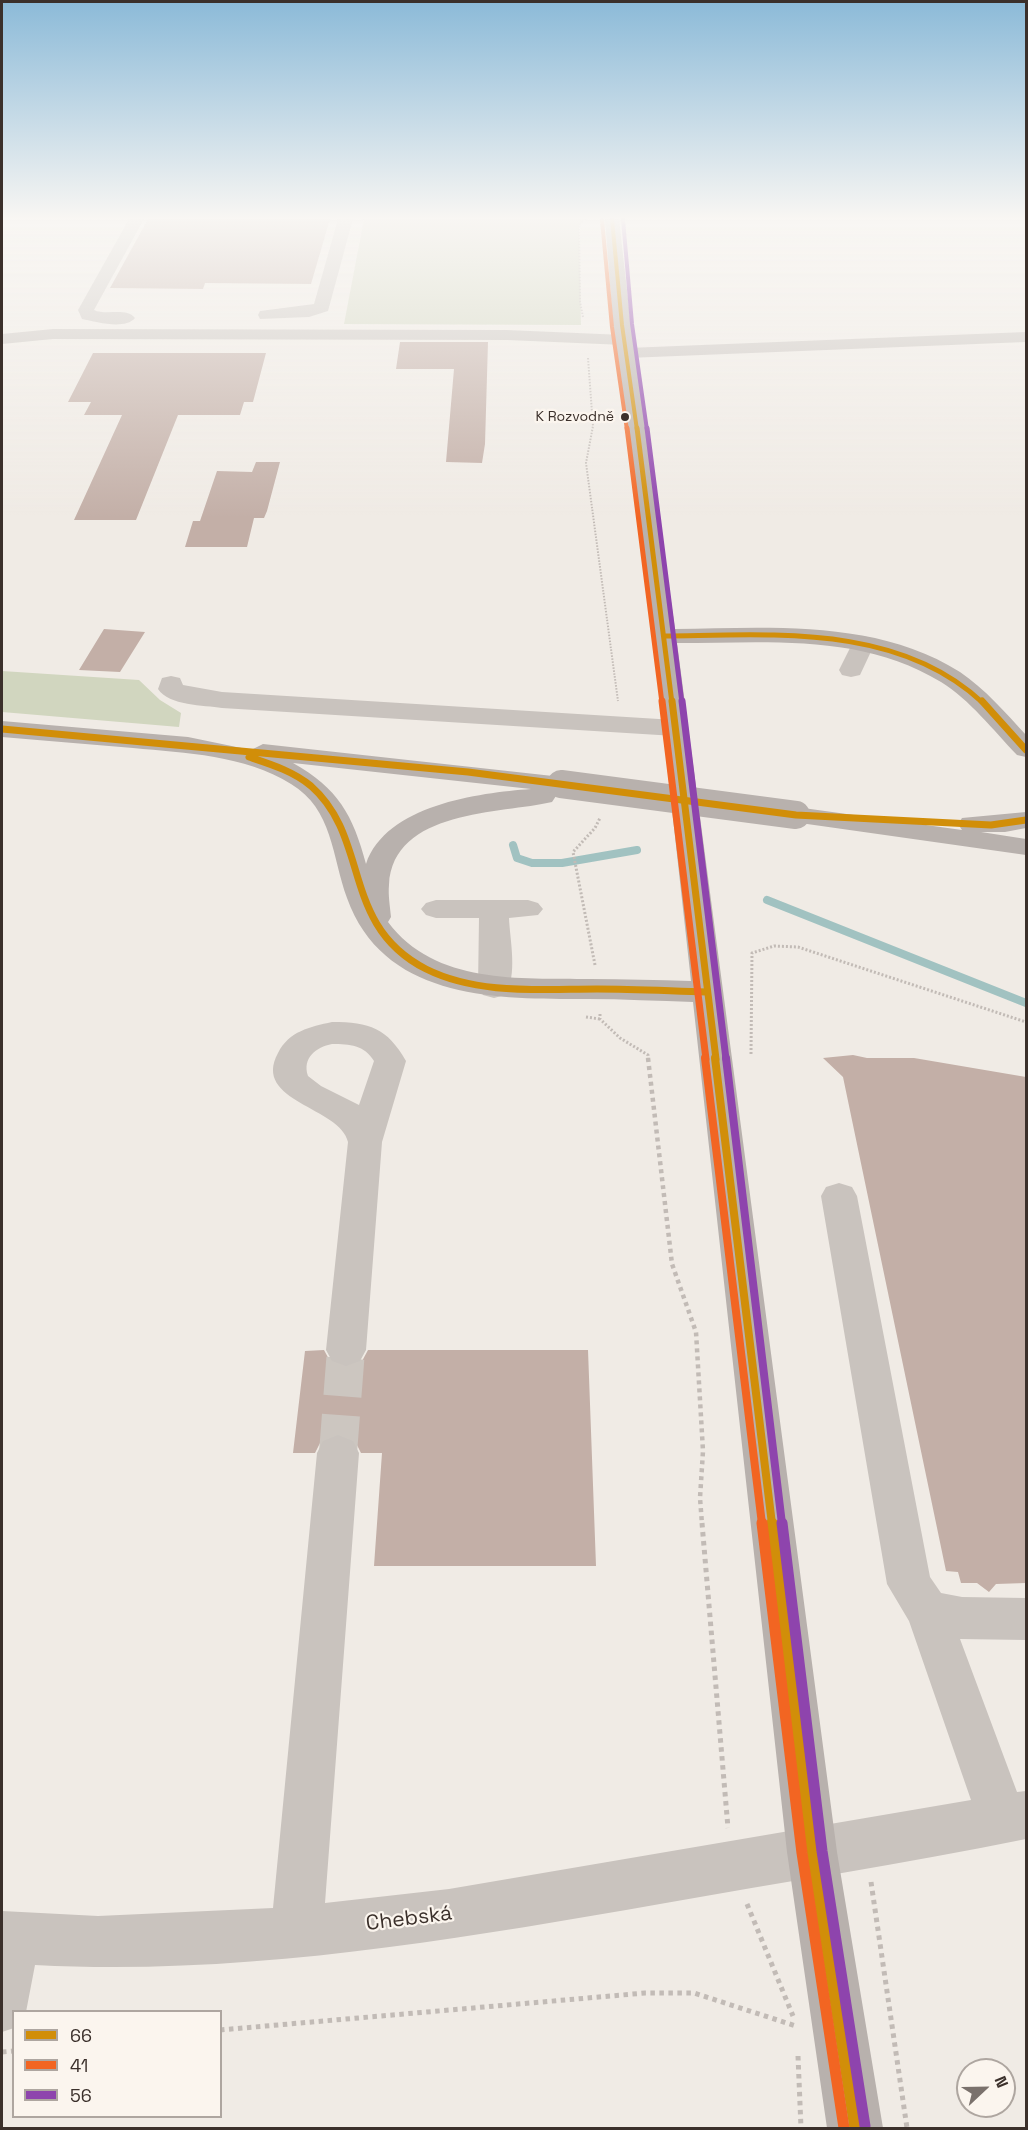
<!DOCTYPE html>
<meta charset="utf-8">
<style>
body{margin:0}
#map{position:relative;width:1028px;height:2130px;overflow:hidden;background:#f0ebe5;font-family:"Space Grotesk",sans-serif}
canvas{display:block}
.frame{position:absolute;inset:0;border:3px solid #3b302b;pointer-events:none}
.legend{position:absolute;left:12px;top:2010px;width:210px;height:108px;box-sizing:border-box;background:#fbf5ee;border:2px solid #aea6a0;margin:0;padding:8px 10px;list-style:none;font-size:18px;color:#3b302b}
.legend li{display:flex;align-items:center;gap:12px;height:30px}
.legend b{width:30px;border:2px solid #aea6a0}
.north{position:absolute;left:956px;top:2058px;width:60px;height:60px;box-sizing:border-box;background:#fbf5ee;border:2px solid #aea6a0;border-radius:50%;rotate:68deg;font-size:16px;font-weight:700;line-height:24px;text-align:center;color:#3b302b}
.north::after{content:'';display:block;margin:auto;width:21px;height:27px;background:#7a716c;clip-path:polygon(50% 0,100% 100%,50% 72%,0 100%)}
</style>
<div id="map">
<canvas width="1028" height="2130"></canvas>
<div class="frame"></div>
<ul class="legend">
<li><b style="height:8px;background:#d18e09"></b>66</li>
<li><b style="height:8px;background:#f26522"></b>41</li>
<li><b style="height:8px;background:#8e44ad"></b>56</li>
</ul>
<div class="north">N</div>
</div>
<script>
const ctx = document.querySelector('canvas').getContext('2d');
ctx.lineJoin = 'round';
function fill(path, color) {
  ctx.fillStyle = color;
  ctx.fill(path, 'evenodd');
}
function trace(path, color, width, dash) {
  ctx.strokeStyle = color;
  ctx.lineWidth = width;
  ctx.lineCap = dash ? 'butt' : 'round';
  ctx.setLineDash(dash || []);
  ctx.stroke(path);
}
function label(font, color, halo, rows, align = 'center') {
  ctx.font = font + ' "Space Grotesk",sans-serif';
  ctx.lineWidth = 4.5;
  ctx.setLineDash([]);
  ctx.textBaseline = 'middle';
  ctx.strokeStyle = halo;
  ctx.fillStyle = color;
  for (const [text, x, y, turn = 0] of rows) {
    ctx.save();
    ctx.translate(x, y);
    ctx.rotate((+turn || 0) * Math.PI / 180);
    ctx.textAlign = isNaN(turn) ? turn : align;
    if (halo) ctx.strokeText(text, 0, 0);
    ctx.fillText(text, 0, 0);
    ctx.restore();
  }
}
fill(new Path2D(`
 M364,219H585L579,225L581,325L344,324Z
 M2,671L139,680L160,700L181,713L179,727L2,712Z`), '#d1d6bf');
trace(new Path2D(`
 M513,845L517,858L532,863H562L637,850
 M767,900L1026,1003`), '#a1c2c1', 8);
fill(new Path2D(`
 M148,219H330L311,284L205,283L203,289L110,288Z
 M400,342H488L485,444L482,463L446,462L454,369H396Z
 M93,353H266L253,402H244L240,415H178L136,520H74L122,415H84L91,402H68Z
 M256,462H280L267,511L264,518H254L247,547H185L193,521H200L217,471L252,472Z
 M104,629L145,632L120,672L79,670Z
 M853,1055L867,1058H914L1026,1077V1583L996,1584L989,1592L977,1583H961L958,1572L946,1571L843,1077L823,1058Z
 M324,1350L331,1363L345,1368L361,1363L368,1350H588L596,1566H374L382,1453H361L354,1439L337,1433L322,1439L315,1453H293L305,1351Z`), '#c3afa7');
trace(new Path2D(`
 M338,1453L346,1350`), '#ccc6c0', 38, [38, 19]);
trace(new Path2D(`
 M583,317L580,302L579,225L585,219
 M588,358L593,426L586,463L618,701`), '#c2bbb6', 2, [1.5, 1.5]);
trace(new Path2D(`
 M595,965L573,852L595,828L600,818
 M600,1014V1019L620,1038L648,1055V1059
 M586,1017L600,1019
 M751,1054L752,953L774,946L798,947L1026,1022`), '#c2bbb6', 3, [2, 2]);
trace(new Path2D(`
 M648,1058L672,1264L696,1332L703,1451L700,1498L702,1524`), '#c2bbb6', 4.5, [4, 4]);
trace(new Path2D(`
 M702,1523L728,1828
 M871,1882L907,2128
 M747,1904L793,2016
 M220,2030L645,1993H694L796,2026
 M2,2052L14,2051
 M798,2056L801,2128`), '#c2bbb6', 5, [4.5, 4.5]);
fill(new Path2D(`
 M129,219H144L94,310C106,316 126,307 135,318C125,330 96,322 82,319L78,310Z
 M338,219H353L328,311L309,317L260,319L258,315L260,311L314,304Z
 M53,329L507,330L624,335L633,340L624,345L507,340L53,339L2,344V334Z
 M1026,332V342L627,358L618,353L627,348Z
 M863,636L871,638L875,643L860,675L851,677L842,675L839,670L855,638Z
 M171,676L180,678L183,685L222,692L675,720L684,723L688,728L684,733L675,736L222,708C204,705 169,706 158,689L162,678Z
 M436,900H528L538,903L543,909L538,915L509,918C510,941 518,975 505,995L494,998L483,995L478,988L479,918H436L426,915L421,909L426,903Z
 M332,1022C370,1022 387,1028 406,1061L382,1142L366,1350L360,1361L346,1366L332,1361L326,1350L348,1142C341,1107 251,1102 278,1053C289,1031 310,1027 332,1022ZM332,1044C350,1044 364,1045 374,1061L359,1105L321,1086L308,1076C302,1058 316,1047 332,1044Z
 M839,1183L852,1187L857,1196L930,1577L941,1593L962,1597L1026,1598V1640L960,1639L1017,1792L1026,1791V1839C905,1864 782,1882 660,1904C453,1940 245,1976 35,1965L26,2012H14V2028L2,2032V1911L98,1916L273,1908L317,1453L323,1441L338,1435L353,1441L359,1453L325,1903L449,1889L971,1800L909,1621L887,1584L821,1196L826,1187Z`), '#c9c3be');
fill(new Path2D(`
 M605,219H619L631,325L675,629C770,628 876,619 960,672C985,689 1006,713 1026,735V757L1017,755C993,730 970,700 941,682C862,633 766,643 677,643L837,1852L883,2128H827L787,1852L693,1002C658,1001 623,999 588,999C498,999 384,1001 347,898C332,857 333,809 291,784C244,755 186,753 133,748C89,744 45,741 2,737V721L188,737L251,750L263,744L571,778L574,784L571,790L552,791L556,796L552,802C501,814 393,809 389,885C388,895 390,906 391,917L388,922C435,985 520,978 590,979C624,979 657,980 691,981L638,503L613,325ZM293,763L531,789C478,793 386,805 366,864C353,815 338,788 293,763Z
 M796,807L962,830L958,824L962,818L1026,812V828L1005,832H981L1026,839V855L786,821L782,815L786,809Z`), '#b8b1ad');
trace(new Path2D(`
 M561,784L796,815`), '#b8b1ad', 28);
trace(new Path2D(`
 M612,219L622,325L637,430`), '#d18e09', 4);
trace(new Path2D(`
 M637,428L672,703
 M664,636C772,635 898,623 983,703`), '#d18e09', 5);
trace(new Path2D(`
 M672,701L716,1059
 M982,701L1026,750
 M2,729L468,772L796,815L991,825L1026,820
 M249,757C270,764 293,771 311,786C371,839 340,925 426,969C478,995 541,989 597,989C633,989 670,991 706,992`), '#d18e09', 7);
trace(new Path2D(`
 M715,1058L772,1524`), '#d18e09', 8);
trace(new Path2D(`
 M772,1523L812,1852L855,2128`), '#d18e09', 11);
trace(new Path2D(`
 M602,220L612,327L627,430`), '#f26522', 4);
trace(new Path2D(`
 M627,428L662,703`), '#f26522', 5);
trace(new Path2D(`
 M662,701L706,1059`), '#f26522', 7);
trace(new Path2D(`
 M705,1058L762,1524`), '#f26522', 8);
trace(new Path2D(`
 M762,1523L802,1853L844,2128`), '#f26522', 11);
trace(new Path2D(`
 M623,219L632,324L647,430`), '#8e44ad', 4);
trace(new Path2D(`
 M647,428L682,703`), '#8e44ad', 5);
trace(new Path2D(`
 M682,701L726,1059`), '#8e44ad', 7);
trace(new Path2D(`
 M726,1058L782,1524`), '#8e44ad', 8);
trace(new Path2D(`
 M782,1523L822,1851L865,2126`), '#8e44ad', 11);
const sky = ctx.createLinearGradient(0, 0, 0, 518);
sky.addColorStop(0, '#8bbad8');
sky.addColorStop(0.42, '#f8f6f3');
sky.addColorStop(1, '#f8f6f300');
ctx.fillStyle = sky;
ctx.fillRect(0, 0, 1028, 518);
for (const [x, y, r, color] of [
 [625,417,5,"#3b302b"]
]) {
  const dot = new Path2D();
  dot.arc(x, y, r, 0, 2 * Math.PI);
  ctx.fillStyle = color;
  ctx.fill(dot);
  trace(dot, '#fbf5ee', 2);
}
label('14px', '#3b302b', '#fbf5ee', [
 ["K Rozvodně",614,417]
], 'right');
label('21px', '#3b302b', '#fbf5ee', [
 ["Chebská",409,1919,-7]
]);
</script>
